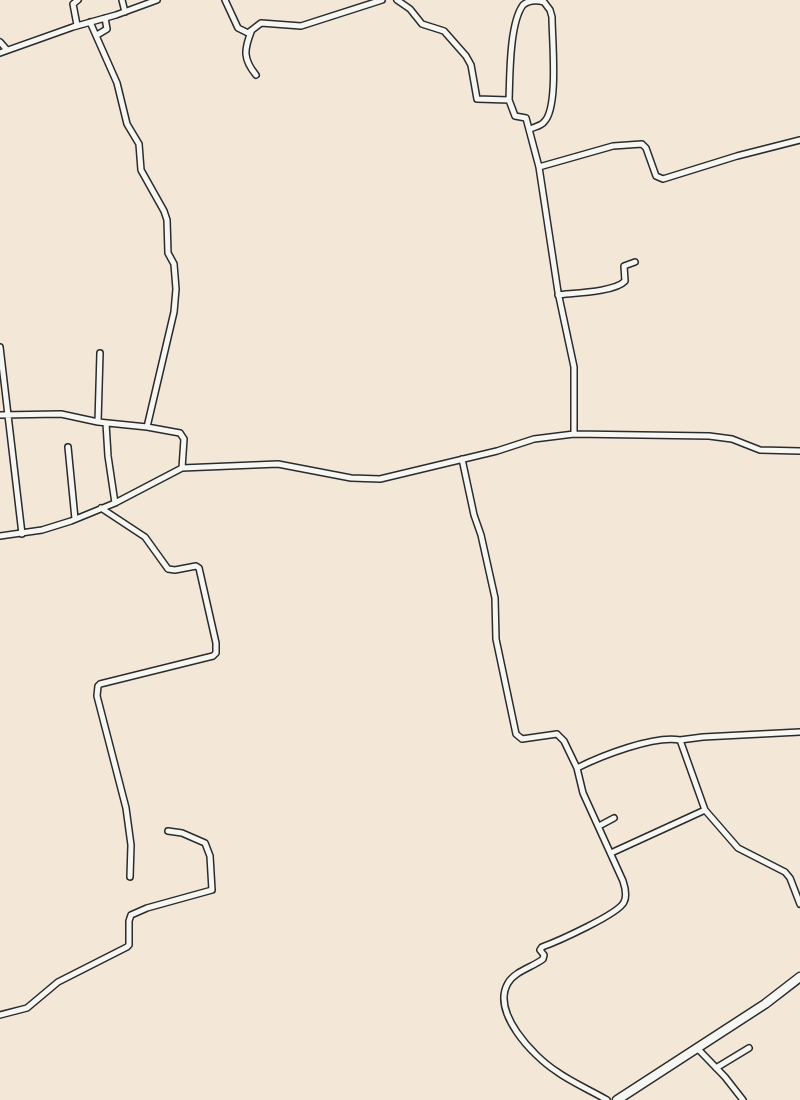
<!DOCTYPE html>
<style>
body{margin:0}
canvas{display:block;background:#f3e7d8}
</style>
<canvas width="800" height="1100"></canvas>
<script>
const ctx = document.querySelector('canvas').getContext('2d');
ctx.lineJoin = 'round';
function trace(path, color, width, dash) {
  ctx.strokeStyle = color;
  ctx.lineWidth = width;
  ctx.lineCap = dash ? 'butt' : 'round';
  ctx.setLineDash(dash || []);
  ctx.stroke(path);
}
const minor = new Path2D(`
 M122,0L125,12
 M225,0L238,28L248,33L261,23L301,26L382,0
 M397,0L410,9L422,24L444,31L466,56L471,65L477,99L509,100L515,116L526,118L539,167
 M90,22L117,83L127,124L139,144L141,170L164,211L167,220L168,253L174,264L176,289L174,312L147,427
 M77,25L73,4L78,0
 M251,32C244,50 243,59 256,75
 M97,35L107,29L105,18
 M0,42L7,50
 M0,53L73,27L116,15L157,0
 M509,100C510,78 509,24 523,5C529,0 537,0 544,2L550,10L552,17C552,39 559,108 544,122C541,126 534,127 530,129
 M558,295C574,293 615,292 625,281L624,266L635,262
 M0,347L22,534
 M0,415L61,414L98,422L147,427L180,433L184,439L182,468
 M98,422L100,353
 M106,423L108,456L115,503
 M574,434V367L558,292L539,167L613,146L642,144L646,148L656,176L663,179L737,156L800,140
 M68,447L75,519
 M462,459L474,515L481,535L495,598L496,639L516,734L522,739L557,734L564,741L577,768
 M101,508L145,537L168,569L175,570L196,566L199,568L216,643V653L213,656L100,684L98,686L97,696L126,808L131,845L130,877
 M0,536L42,530L71,521L115,503L182,468L278,464L351,478L380,479L497,451L534,439L574,434L709,436L732,439L760,450L800,451
 M680,740L703,737L800,732
 M599,826L614,818
 M611,853L705,810
 M0,1015L27,1008L58,982L127,947L129,945V921L131,915L147,908L212,890L210,856L205,843L182,833L168,831
 M698,1049L725,1077L743,1100
 M716,1068L749,1048
 M607,1100C590,1090 571,1082 556,1071C533,1056 491,1012 508,983C515,971 533,967 543,959L544,955L540,950L542,947C556,942 619,914 624,902C627,896 625,887 623,881L583,793L577,768C601,756 654,735 680,740L705,810L738,848L785,872L790,878L800,904`);
const primary = new Path2D(`
 M617,1100L765,1004L800,977`);
trace(minor, '#2b2b2b', 8);
trace(primary, '#2b2b2b', 11);
trace(minor, '#f6f6f2', 5);
trace(primary, '#f6f6f2', 8);
</script>
